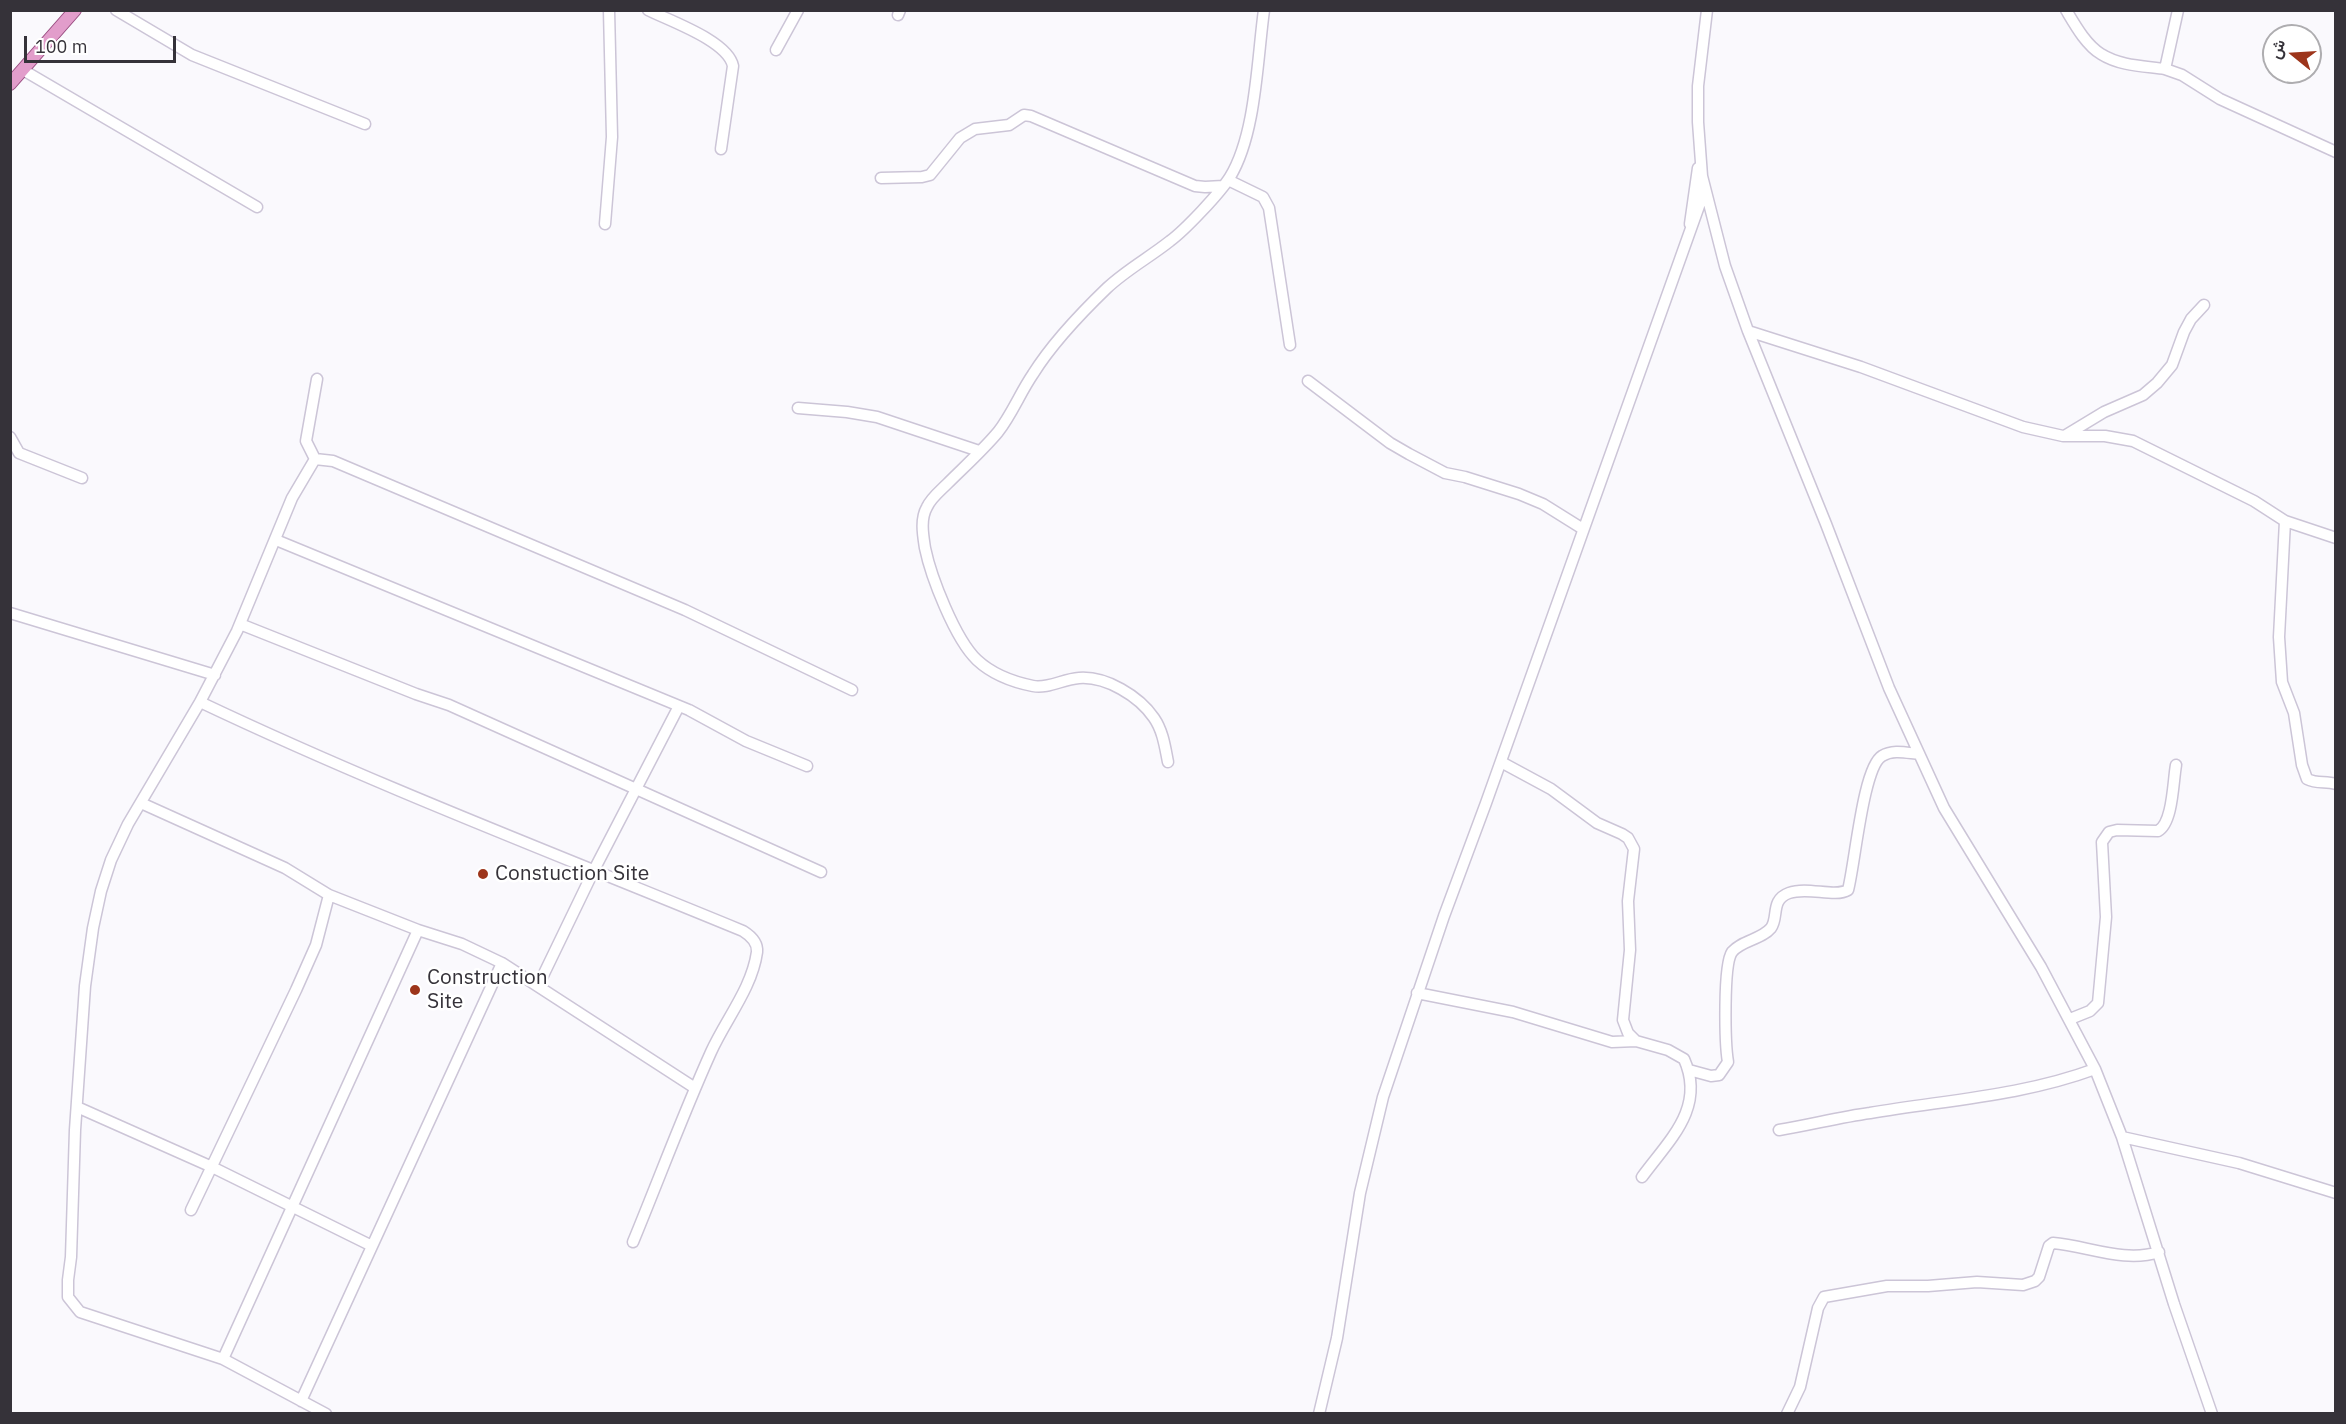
<!DOCTYPE html>
<meta charset="utf-8">
<style>
body{margin:0}
#map{position:relative;width:2346px;height:1424px;overflow:hidden;background:#faf9fd;font-family:"IBM Plex Sans",Vazirmatn,sans-serif}
canvas{display:block}
.frame{position:absolute;inset:0;border:12px solid #353239;pointer-events:none}
.north{position:absolute;left:2262px;top:24px;width:60px;height:60px;box-sizing:border-box;background:#fff;border:2px solid #aeadb0;border-radius:50%;rotate:288deg;font-size:16px;font-weight:700;line-height:24px;text-align:center;color:#353239}
.north::after{content:'';display:block;margin:auto;width:21px;height:27px;background:#9d351b;clip-path:polygon(50% 0,100% 100%,50% 72%,0 100%)}
.scale{position:absolute;left:24px;top:36px;width:152px;height:27px;box-sizing:border-box;border:3px solid #353239;border-top:0;padding-left:8px;font-size:18px;line-height:21px;white-space:nowrap;color:#353239;-webkit-text-stroke:4px #fff;paint-order:stroke}
</style>
<div id="map">
<canvas width="2346" height="1424"></canvas>
<div class="frame"></div>
<div class="north">ش</div>
<div class="scale">100 m</div>
</div>
<script>
const ctx = document.querySelector('canvas').getContext('2d');
ctx.lineJoin = 'round';
function trace(path, color, width, dash) {
  ctx.strokeStyle = color;
  ctx.lineWidth = width;
  ctx.lineCap = dash ? 'butt' : 'round';
  ctx.setLineDash(dash || []);
  ctx.stroke(path);
}
function label(font, color, halo, rows, align = 'center') {
  ctx.font = font + ' "IBM Plex Sans",sans-serif';
  ctx.lineWidth = 5;
  ctx.setLineDash([]);
  ctx.textBaseline = 'middle';
  ctx.strokeStyle = halo;
  ctx.fillStyle = color;
  for (const [text, x, y, turn = 0] of rows) {
    ctx.save();
    ctx.translate(x, y);
    ctx.rotate((+turn || 0) * Math.PI / 180);
    ctx.textAlign = isNaN(turn) ? turn : align;
    if (halo) ctx.strokeText(text, 0, 0);
    ctx.fillText(text, 0, 0);
    ctx.restore();
  }
}
const minor = new Path2D(`
 M116,10L192,55L365,124
 M648,10C670,21 728,41 733,66L721,149
 M1707,10L1698,86V122L1702,176L1725,266L1748,331L1826,524L1889,688L1944,808L2041,967L2095,1069L2122,1137L2174,1304L2212,1414
 M2066,10C2075,25 2086,45 2101,54C2120,66 2144,66 2165,69L2178,10
 M898,15L900,10
 M776,50L798,10
 M2165,69L2182,75L2220,99L2336,152
 M23,70L257,207
 M881,178L922,177L930,175L960,138L975,129L1009,125L1024,115L1031,116L1195,186L1205,187L1223,186
 M1228,180L1263,197L1269,208L1290,345
 M605,224L612,137L609,10
 M1690,224L1698,168
 M1748,331L1861,367L2023,427L2063,436H2105L2133,441L2254,501L2285,521L2336,538
 M317,379L306,441L315,459L292,498L237,631L200,702L128,824L111,860L101,891L93,928L85,986L75,1130L71,1257L68,1280V1297L80,1312L223,1359L326,1414
 M1308,381L1390,443L1409,454L1445,473L1465,477L1519,494L1543,504L1583,529
 M798,408L847,412L877,417L979,451
 M2066,435L2104,412L2143,395L2157,383L2172,365L2184,332L2191,319L2204,305
 M10,437L19,453L82,478
 M315,459L333,461L685,610L852,690
 M2285,521L2279,637L2282,682L2294,713L2302,765L2307,779C2317,784 2325,781 2336,784
 M276,540L689,710L746,741L807,766
 M10,613L215,675
 M240,624L416,694L449,705L821,872
 M200,702C377,786 561,856 743,931C751,936 758,942 757,952C752,988 726,1019 711,1052C683,1114 659,1179 633,1242
 M1168,762C1165,747 1163,731 1154,718C1139,696 1106,676 1079,678C1063,679 1048,689 1033,686C1013,682 992,674 977,660C955,639 931,577 925,548C923,535 920,519 927,507C931,498 940,491 947,484C964,467 983,450 998,432C1012,414 1020,393 1033,374C1053,342 1080,314 1107,288C1126,270 1150,257 1170,241C1185,230 1220,193 1230,177C1256,134 1257,61 1264,10
 M1501,762L1551,789L1597,823L1622,834L1628,838L1634,849L1628,901L1630,950L1623,1020L1628,1033L1636,1041
 M141,803L285,868L329,895L418,930L462,944L502,963L695,1088
 M538,986L594,870L679,706
 M1417,993L1513,1012L1612,1042L1636,1041L1668,1050L1684,1059C1706,1108 1669,1140 1642,1177
 M2070,1019L2090,1011L2098,1003L2106,917L2102,842L2109,832L2117,830L2158,831C2173,823 2173,781 2176,765
 M1689,1070L1711,1076L1719,1075L1728,1062C1725,1045 1723,965 1732,952C1742,940 1761,940 1771,928C1779,917 1770,900 1789,893C1808,886 1834,898 1848,890C1855,864 1863,767 1882,756C1893,749 1907,753 1919,754
 M77,1107L212,1167L372,1246
 M1779,1130C1810,1125 1840,1117 1870,1113C1946,1100 2022,1096 2095,1069
 M2122,1137L2239,1163L2336,1193
 M191,1210L296,990L316,945L329,895
 M223,1359L418,930
 M301,1401L502,963
 M1319,1414L1337,1338L1360,1193L1383,1097L1444,916L1486,803L1704,192
 M1787,1414L1800,1387L1818,1308L1824,1297L1887,1286H1928L1977,1282L2023,1285L2035,1281L2039,1277L2049,1246L2053,1243C2088,1246 2124,1263 2159,1252`);
const major = new Path2D(`
 M10,84L75,10`);
trace(minor, '#ccc5d7', 13);
trace(major, '#994d81', 14);
trace(minor, '#fff', 10);
trace(major, '#e29dcb', 12);
for (const [x, y, r, color] of [
 [483,874,6,"#9d351b"],
 [415,990,6,"#9d351b"]
]) {
  const dot = new Path2D();
  dot.arc(x, y, r, 0, 2 * Math.PI);
  ctx.fillStyle = color;
  ctx.fill(dot);
  trace(dot, '#fff', 2);
}
label('21px', '#353239', '#fff', [
 ["Constuction Site",495,874],
 ["Construction",427,978],
 ["Site",427,1002]
], 'left');
</script>
